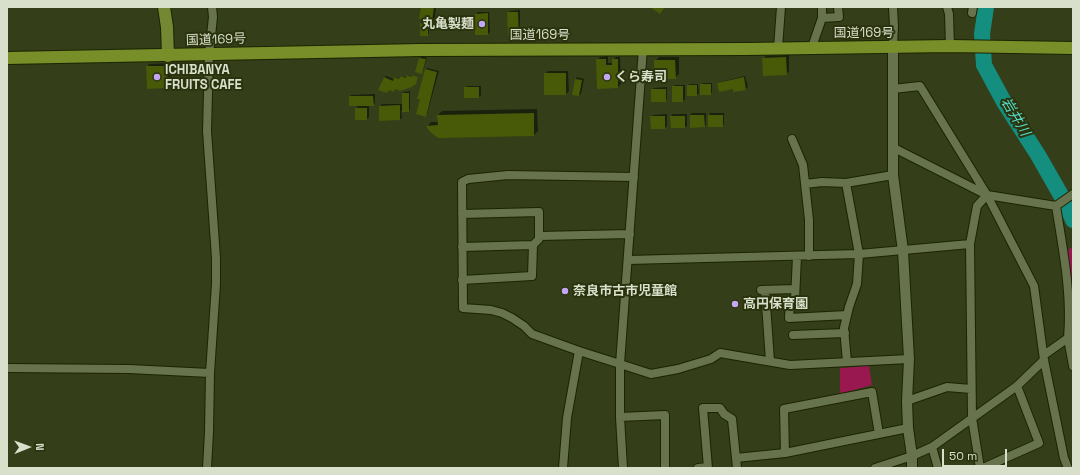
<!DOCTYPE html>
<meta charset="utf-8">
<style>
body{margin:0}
#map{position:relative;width:1080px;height:475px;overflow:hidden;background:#343e19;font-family:"Space Grotesk",sans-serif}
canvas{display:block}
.frame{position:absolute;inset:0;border:8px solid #d8dfca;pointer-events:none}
.north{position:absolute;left:8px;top:427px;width:40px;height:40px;-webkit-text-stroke:3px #2a330e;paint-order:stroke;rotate:89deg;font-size:11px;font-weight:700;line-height:16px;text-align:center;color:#d8dfca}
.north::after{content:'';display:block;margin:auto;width:14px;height:18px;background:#d8dfca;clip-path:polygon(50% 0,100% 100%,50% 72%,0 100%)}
.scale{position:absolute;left:942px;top:449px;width:65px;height:18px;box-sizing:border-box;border:2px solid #d8dfca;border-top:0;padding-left:5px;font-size:12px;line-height:14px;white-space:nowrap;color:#d8dfca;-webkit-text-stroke:3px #2a330e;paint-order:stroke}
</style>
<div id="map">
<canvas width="1080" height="475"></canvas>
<div class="frame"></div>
<div class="north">N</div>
<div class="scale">50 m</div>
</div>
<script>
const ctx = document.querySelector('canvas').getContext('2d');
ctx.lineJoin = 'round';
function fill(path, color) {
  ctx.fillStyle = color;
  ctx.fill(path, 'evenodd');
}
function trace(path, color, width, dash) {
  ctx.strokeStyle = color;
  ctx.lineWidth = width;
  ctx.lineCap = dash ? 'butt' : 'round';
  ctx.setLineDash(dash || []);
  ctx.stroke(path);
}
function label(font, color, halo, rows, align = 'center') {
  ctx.font = font + ' "Space Grotesk","Noto Sans JP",sans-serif';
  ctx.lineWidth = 4;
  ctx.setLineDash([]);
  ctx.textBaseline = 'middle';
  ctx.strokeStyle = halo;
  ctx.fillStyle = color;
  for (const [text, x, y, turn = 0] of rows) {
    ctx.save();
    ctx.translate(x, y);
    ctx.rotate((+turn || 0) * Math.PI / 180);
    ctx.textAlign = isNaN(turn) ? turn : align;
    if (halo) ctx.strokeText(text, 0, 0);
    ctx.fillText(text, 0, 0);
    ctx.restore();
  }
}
fill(new Path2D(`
 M1073,247V297L1066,251Z
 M869,366L872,385L840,394V368Z`), '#9a1850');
fill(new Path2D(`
 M422,7H436L435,17L432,20Z
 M520,10V33L519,35L508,13L510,11Z
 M478,12H489L490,32L488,34L476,14Z
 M423,22H429V33L427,35L421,23Z
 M789,55V71L787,74L763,59L766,56Z
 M422,56L427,58L423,71L422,73L417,71L420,58Z
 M608,56V63H613V60L616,57H620L621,84L618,87L597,60L600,57Z
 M659,57H679V74L675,78L655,61Z
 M170,63L171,84L168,87L147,67L149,64Z
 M427,68L439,71L427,114L426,116L421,99L425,70Z
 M548,71H568L569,91L566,94L545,74Z
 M408,75L413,77L414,75L418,77L416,82L389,89L387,92L384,77L386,76L394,79L395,77L400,79L402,76L407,78Z
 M745,76L748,87L746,89L734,88L718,83L720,82Z
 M577,77L584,79L581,94L579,95L573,94L576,79Z
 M703,83H712V92L711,94L701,85Z
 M690,84H698L699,93L697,95L688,85Z
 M675,85H685V99L683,101H673V87Z
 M467,86H481V96L479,97H465V88Z
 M667,87V99L665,101L652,89L654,88Z
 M410,91V109L409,111H401L402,118L400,119L380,120V106L382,104H403V93L404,92Z
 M375,94V103L373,105H369V117L367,119L356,108L359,105L350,96L351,95Z
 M537,109L538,131L534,135L428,126L431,122H439L438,115L442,111Z
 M692,113H706V125L704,126L690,115Z
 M710,113H724V125L722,126L709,115Z
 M667,114V126L665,128H652L651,116L653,115Z
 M673,114H687V126L685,127L671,116Z`), '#0007');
trace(new Path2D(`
 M986,7L982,34L984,65L1004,102L1038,155L1066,204L1073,220`), '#138e7f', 16);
fill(new Path2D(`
 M421,7H434L432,21L419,19Z
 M650,7H665L660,14Z
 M507,12H518L519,36H508Z
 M488,13V35H475V14Z
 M420,23H428V36H420Z
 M786,57L787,75L763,76L762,58Z
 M419,58L426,59L422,74L415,72Z
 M596,59H606V65H612V59H618V88L597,89Z
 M654,60H675L676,79H654Z
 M146,66H167L168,88L147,89Z
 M425,69L437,72L426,117L416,114L420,99H417Z
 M544,73H566V95H544Z
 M407,75L412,77L413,75L418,77L416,84L412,87L400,91L395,89L394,92L389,90L387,93L378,90L384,77L393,81L394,77L399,79L401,76L406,78Z
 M744,77L746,90L733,92V89L719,92L717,83Z
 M575,79L582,80L579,96L572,95Z
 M700,84H711V95H700Z
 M687,85H697V96H687Z
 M672,86H683V102H672Z
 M464,87H479V98H464Z
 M651,89H666V102H651Z
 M402,93H409V112H402Z
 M349,96H373L374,106H349Z
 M400,105V120L379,121V106Z
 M355,108H367V120H355Z
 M534,113V136L438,138L430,132L426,126L438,125L437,115Z
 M690,115H704L705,127L690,128Z
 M708,115H723V127H708Z
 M650,116H665V129H651Z
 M670,116H685V128H671Z`), '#485907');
const minor = new Path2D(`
 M947,7L949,14L950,46
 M972,13L973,7
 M822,18L839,17L838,7
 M812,47L822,18V7
 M893,47L894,26L893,7
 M778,48L781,7
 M893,89L920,86L987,195L1034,286L1044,360L1064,458L1068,468
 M792,139L803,165L809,220V256
 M894,148L987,195L1056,206
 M846,183L859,254L857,284L849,307L844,328L847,362
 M805,184L822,182L846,183L893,175
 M1056,206L1073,194
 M462,214L539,212V239L533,245L532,276L462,280
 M539,236L630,234
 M462,247L533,245
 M797,256L795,300L790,301L789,318L847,315
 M628,260L859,254L970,244
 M761,290L795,289
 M765,290L770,361
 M793,335L845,333
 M1068,338L1073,366
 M579,351L532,334L524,326L512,318L502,313L491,310L463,308L462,182L468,179L508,175L634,177
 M1044,355L1068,338C1072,294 1063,250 1056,206
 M7,368L129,369L210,373
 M907,401L947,387L971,389
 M620,417L665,415V468
 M932,447L938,468
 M785,453L784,409L872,392L879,434
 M736,458L737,468
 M207,468L209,432L210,373L216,284V258L207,131L209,54L213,17L212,7
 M563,468L567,418L579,351L620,364L643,48
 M623,468L620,417V364L651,374L678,369L711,359L720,353L790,365L909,359
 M698,468L708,467
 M708,468L703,408H720L724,414L732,419L736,458L785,453L908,428
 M875,468L912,456L932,447L1017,386L1044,360
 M980,468L972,418L970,244L977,206L987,195
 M983,468L1039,443L1017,386`);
const tertiary = new Path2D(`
 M893,47V175L903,251L909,359L907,401L908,428L912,456V468`);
const primary = new Path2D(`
 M164,7L167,27L168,56`);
const trunk = new Path2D(`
 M7,58L421,50L746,49L950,46L1073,48`);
trace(minor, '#1c2400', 10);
trace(tertiary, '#1c2400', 12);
trace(primary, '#1c2400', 14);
trace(trunk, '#1c2400', 14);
trace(minor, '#67734c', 8);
trace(tertiary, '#67734c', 10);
trace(primary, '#748732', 12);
trace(trunk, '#788e29', 12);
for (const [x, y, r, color] of [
 [482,24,4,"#c4a7f1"],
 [157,77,4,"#c4a7f1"],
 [607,77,4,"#c4a7f1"],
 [565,291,4,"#c4a7f1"],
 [735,304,4,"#c4a7f1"]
]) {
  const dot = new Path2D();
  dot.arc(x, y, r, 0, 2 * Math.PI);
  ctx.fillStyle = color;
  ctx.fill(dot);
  trace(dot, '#2a330e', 1.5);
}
label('bold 13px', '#d8dfca', '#2a330e', [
 ["丸亀製麺",474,24,"right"],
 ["ICHIBANYA",165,70],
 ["FRUITS CAFE",165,85],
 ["くら寿司",615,77],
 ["奈良市古市児童館",573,291],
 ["高円保育園",743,304]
], 'left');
label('13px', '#d8dfca', '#2a330e', [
 ["国道169号",864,33],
 ["国道169号",540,35],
 ["国道169号",216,40,-2]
]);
label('italic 14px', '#56dac6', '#2a330e', [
 ["岩井川",1015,117,59]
]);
</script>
